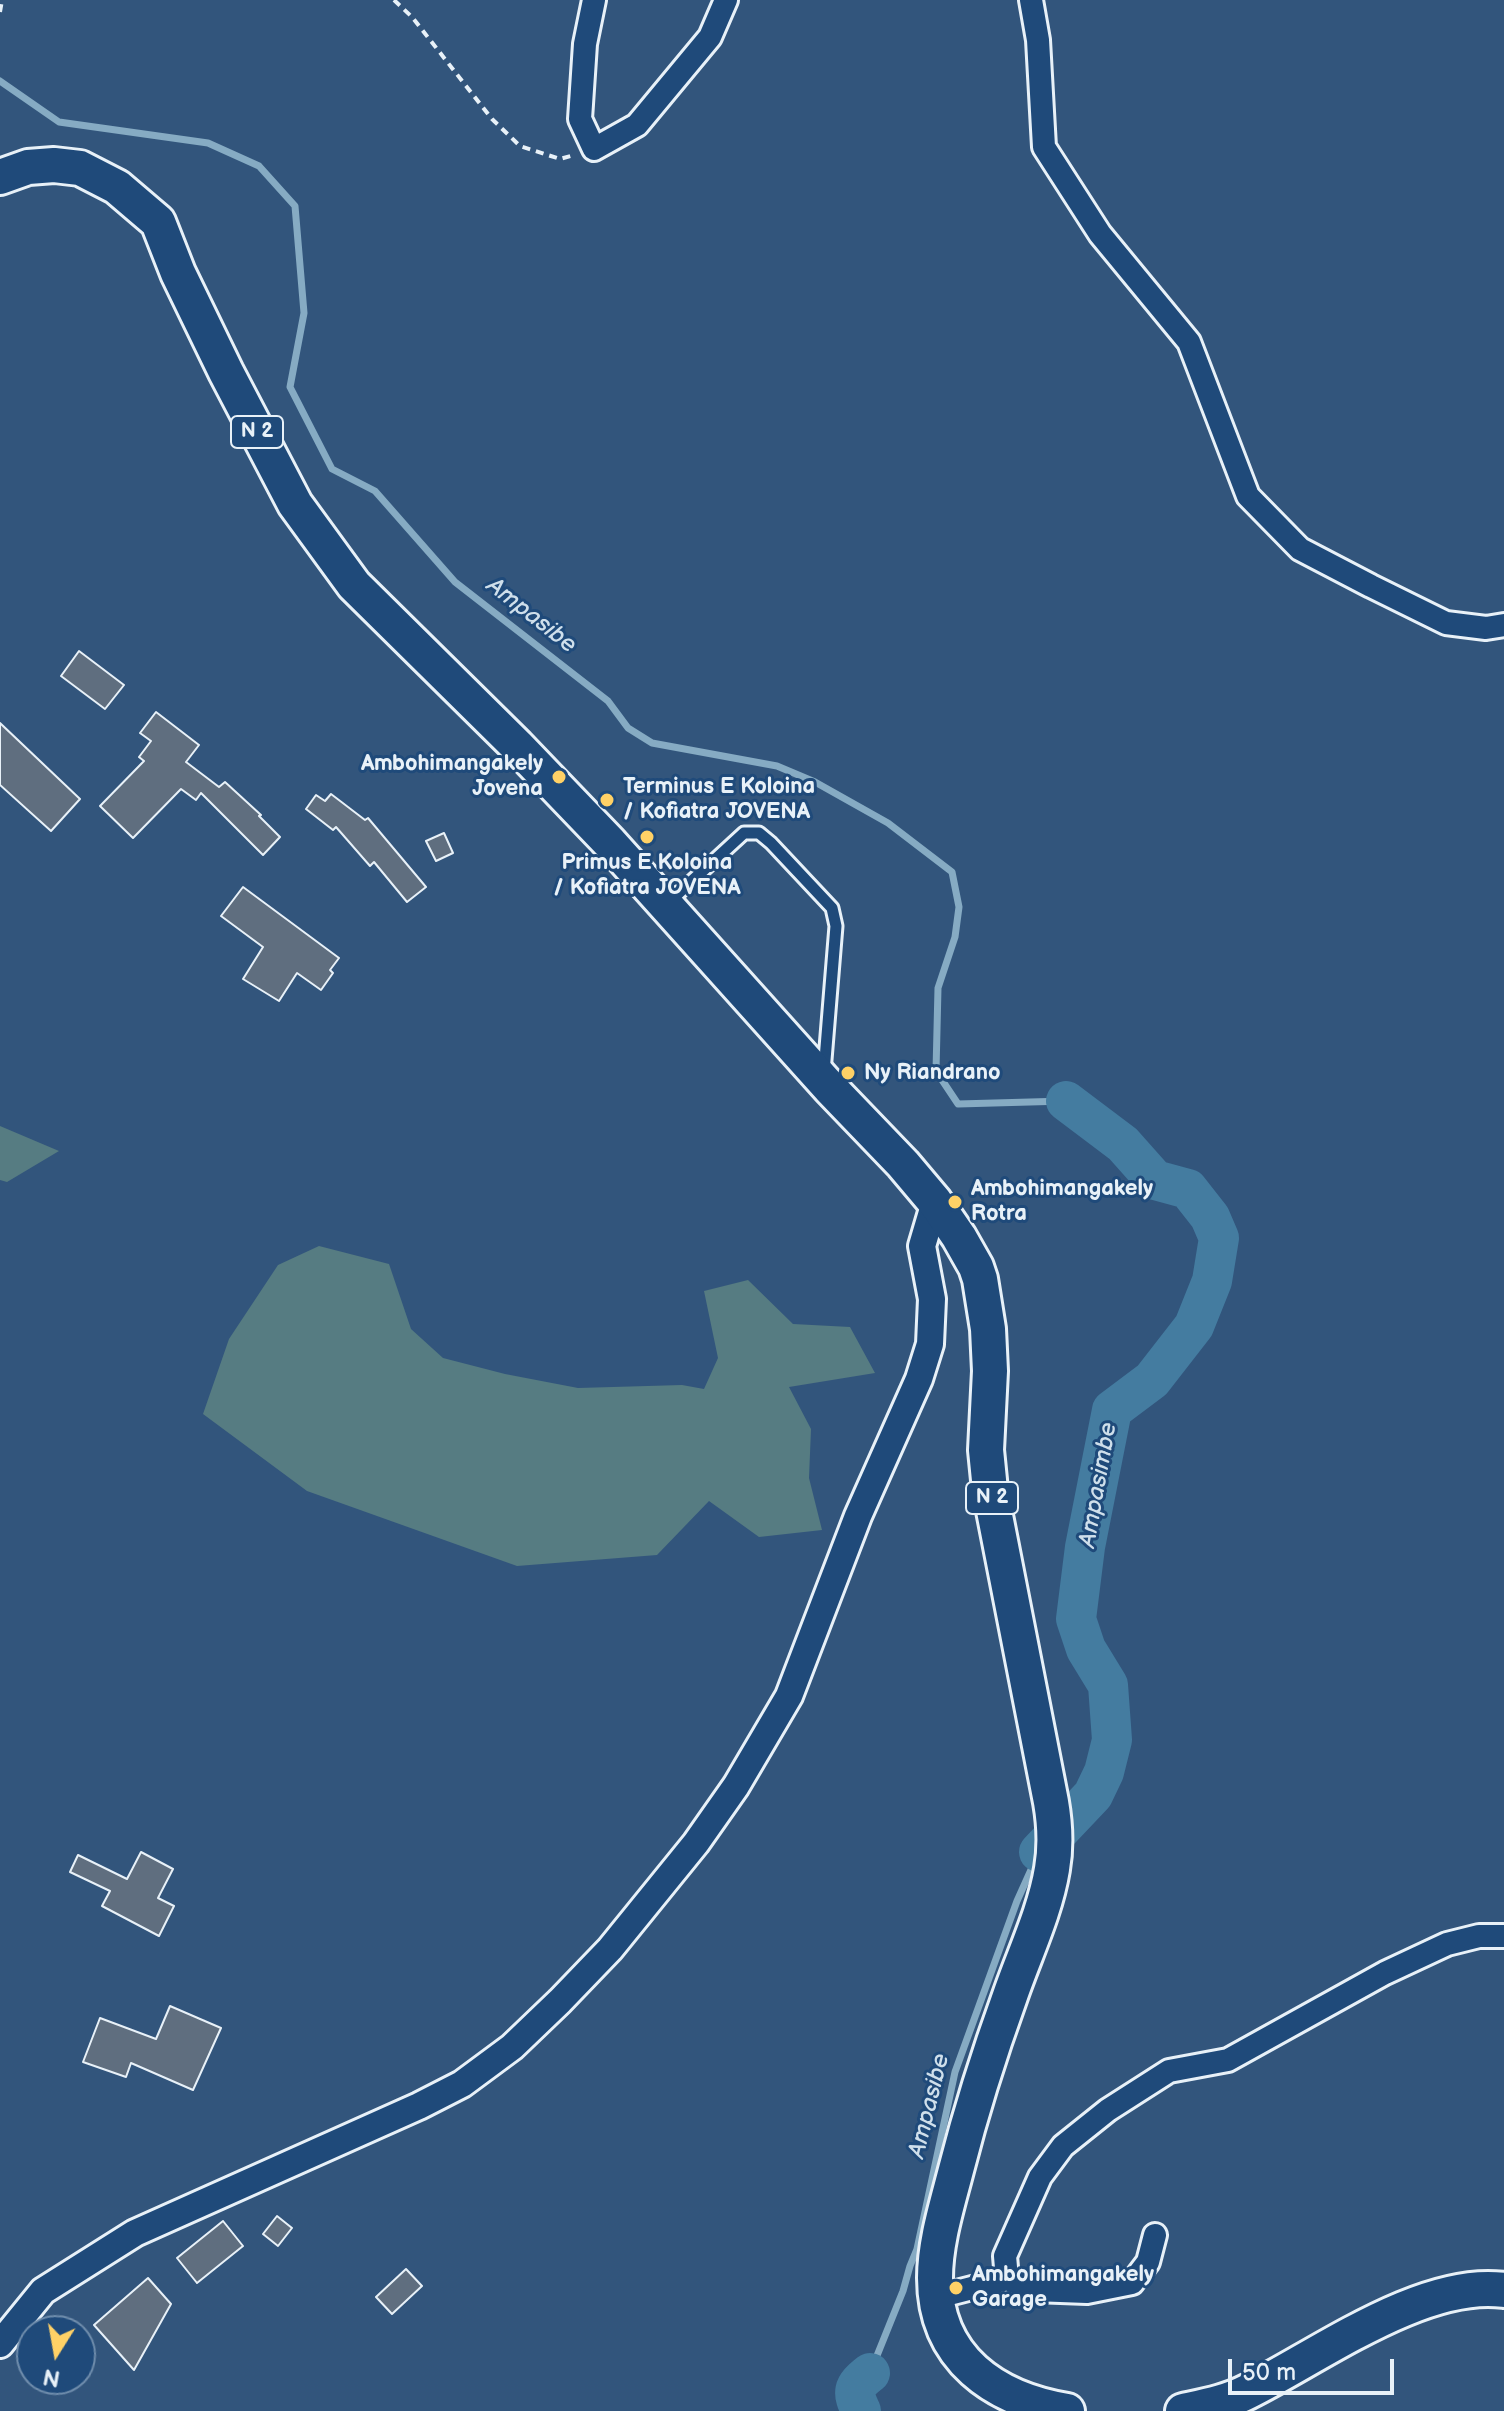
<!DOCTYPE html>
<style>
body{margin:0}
#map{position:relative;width:1504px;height:2411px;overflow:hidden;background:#32557c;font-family:"Balsamiq Sans",sans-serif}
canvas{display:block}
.north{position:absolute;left:16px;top:2315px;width:80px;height:80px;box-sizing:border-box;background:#1f4a7a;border:2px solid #6f8dac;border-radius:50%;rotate:191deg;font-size:22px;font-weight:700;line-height:32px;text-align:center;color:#e8f1f8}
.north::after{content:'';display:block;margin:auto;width:28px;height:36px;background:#ffd166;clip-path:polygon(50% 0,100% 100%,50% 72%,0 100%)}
.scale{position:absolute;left:1228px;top:2359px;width:166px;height:36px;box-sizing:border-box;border:4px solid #e8f1f8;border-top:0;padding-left:10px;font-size:24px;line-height:28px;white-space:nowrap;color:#e8f1f8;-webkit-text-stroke:6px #1f4a7a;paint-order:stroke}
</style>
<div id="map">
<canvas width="1504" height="2411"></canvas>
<div class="north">N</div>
<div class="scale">50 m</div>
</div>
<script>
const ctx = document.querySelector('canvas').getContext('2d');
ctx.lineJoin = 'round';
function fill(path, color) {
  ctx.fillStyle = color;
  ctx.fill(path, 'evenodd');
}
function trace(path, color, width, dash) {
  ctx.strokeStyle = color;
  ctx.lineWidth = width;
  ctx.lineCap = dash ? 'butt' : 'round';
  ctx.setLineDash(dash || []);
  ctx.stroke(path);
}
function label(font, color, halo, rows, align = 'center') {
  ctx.font = font + ' "Balsamiq Sans",sans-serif';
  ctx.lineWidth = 6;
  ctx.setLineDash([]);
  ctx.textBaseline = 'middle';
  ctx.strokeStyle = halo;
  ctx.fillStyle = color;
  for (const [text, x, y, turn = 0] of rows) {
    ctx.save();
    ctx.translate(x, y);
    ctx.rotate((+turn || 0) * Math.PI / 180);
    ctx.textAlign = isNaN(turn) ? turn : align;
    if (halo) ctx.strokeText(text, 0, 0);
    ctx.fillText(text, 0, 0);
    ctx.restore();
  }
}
fill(new Path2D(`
 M0,1126L59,1151L7,1182L0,1180Z
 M319,1246L389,1264L411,1329L443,1358L505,1374L578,1388L682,1385L704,1389L718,1358L704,1291L748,1280L793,1324L850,1327L875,1373L789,1387L811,1429L809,1478L822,1530L759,1537L709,1501L657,1555L517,1566L307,1491L203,1414L229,1339L278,1265Z`), '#567c82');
trace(new Path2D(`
 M0,81L59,122L208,143L259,166L295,206L304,313L290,387L332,469L375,491L455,582L608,701L628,728L652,743L777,766L815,782L888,823L952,872L959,907L955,937L938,988L936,1071L958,1104L1066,1101
 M870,2373L903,2291L910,2266L917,2249L955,2072L1017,1901L1039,1852`), '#86abc3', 7);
trace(new Path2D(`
 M1039,1852L1093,1795L1104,1772L1112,1740L1108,1685L1086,1649L1076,1619L1085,1547L1112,1410L1152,1380L1194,1326L1212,1281L1219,1238L1210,1217L1188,1189L1155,1180L1123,1144L1066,1101
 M861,2411C852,2392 852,2387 870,2373`), '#447ca0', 40);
const building = new Path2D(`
 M79,651L124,685L105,709L61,676Z
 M156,712L199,745L186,762L219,787L225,782L261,815L259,816L280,837L263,855L201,793L196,800L181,789L133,838L100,806L144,761L139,757L151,741L140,733Z
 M0,723L80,799L51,831L0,785Z
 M331,794L365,820L368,818L426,887L407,902L374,862L370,866L336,827L333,830L306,809L316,795L325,801Z
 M444,833L453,853L436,861L426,841Z
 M243,887L339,958L330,970L333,973L321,990L297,973L279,1001L243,979L263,947L221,916Z
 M141,1852L173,1869L158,1898L174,1906L159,1936L102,1906L110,1891L70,1872L78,1855L127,1879Z
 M170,2006L221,2028L193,2090L131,2063L126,2077L83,2062L100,2018L156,2039Z
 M277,2216L292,2228L278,2246L263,2234Z
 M223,2221L243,2246L197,2283L177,2258Z
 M406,2269L422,2286L392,2314L376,2297Z
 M148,2278L171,2304L134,2370L94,2325Z`);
fill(building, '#5f6e7f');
trace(building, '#e8f1f8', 2);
const service = new Path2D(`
 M669,902L744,833H759L771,843L832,908L836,926L824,1072`);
const minor = new Path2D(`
 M594,0L585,44L580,119L594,149L637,125L710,37L726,0
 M1031,0L1038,40L1044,147L1100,234L1189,342L1248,496L1300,549L1371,586L1446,623L1486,628L1504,625
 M1007,2279L1005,2256L1040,2177L1063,2146L1108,2110L1169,2071L1228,2060L1385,1973L1447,1944L1479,1936H1504
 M937,2297L1007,2279L1034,2290L1087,2292L1132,2283L1148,2262L1155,2235`);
const tertiary = new Path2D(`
 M0,2344L43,2291L135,2233L419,2106L462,2084L512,2047L560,2001L610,1949L696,1843L736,1786L789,1696L858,1516L919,1379L930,1344L932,1299L922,1246L935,1202`);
const primary = new Path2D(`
 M0,177L28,167L54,165L80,168L117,187L158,222L178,273L226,372L295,504L354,585L517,746L610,843L830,1088L903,1164L935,1202L959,1237L976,1267L980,1279L988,1329L990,1371L986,1450L990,1490L1051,1802C1055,1825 1056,1846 1052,1869C1045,1912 1024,1955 1010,1996C989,2054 971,2111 956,2170C947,2205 935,2242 935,2278C935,2359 995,2399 1067,2411
 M1183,2411C1206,2406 1228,2402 1249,2391C1319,2356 1423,2279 1504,2290`);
trace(service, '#e8f1f8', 17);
trace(minor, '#e8f1f8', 28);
trace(tertiary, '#e8f1f8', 32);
trace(primary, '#e8f1f8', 40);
trace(new Path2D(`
 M394,0L412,17L492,119L520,146L560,159L574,155
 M0,12L2,0`), '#e8f1f8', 4, [8, 6]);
trace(service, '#1f4a7a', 11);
trace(minor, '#1f4a7a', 22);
trace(tertiary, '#1f4a7a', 26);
trace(primary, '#1f4a7a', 34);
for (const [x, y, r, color] of [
 [559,777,8,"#ffd166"],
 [607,800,8,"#ffd166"],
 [647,837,8,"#ffd166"],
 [848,1073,8,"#ffd166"],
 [955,1202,8,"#ffd166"],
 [956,2288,8,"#ffd166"]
]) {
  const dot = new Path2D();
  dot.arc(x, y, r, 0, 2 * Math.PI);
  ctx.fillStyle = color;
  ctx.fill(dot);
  trace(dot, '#1f4a7a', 3);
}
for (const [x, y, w] of [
 [257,432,52],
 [992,1498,52]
]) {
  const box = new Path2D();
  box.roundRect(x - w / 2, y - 16, w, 32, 6);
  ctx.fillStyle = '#1f4a7a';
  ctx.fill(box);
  trace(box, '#e8f1f8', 2);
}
label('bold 20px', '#e8f1f8', null, [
 ["N 2",257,432],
 ["N 2",992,1498]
]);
label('bold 22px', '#e8f1f8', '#1f4a7a', [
 ["Ambohimangakely",543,764,"right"],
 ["Jovena",543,789,"right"],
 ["Terminus E Koloina",623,787],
 ["/ Kofiatra JOVENA",623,812],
 ["Primus E Koloina",647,863,"center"],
 ["/ Kofiatra JOVENA",647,888,"center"],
 ["Ny Riandrano",864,1073],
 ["Ambohimangakely",971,1189],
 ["Rotra",971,1214],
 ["Ambohimangakely",972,2275],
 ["Garage",972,2300]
], 'left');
label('italic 24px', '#cfdfeb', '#1f4a7a', [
 ["Ampasibe",531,616,38],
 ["Ampasimbe",1099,1485,-80],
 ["Ampasibe",930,2106,-76]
]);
</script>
